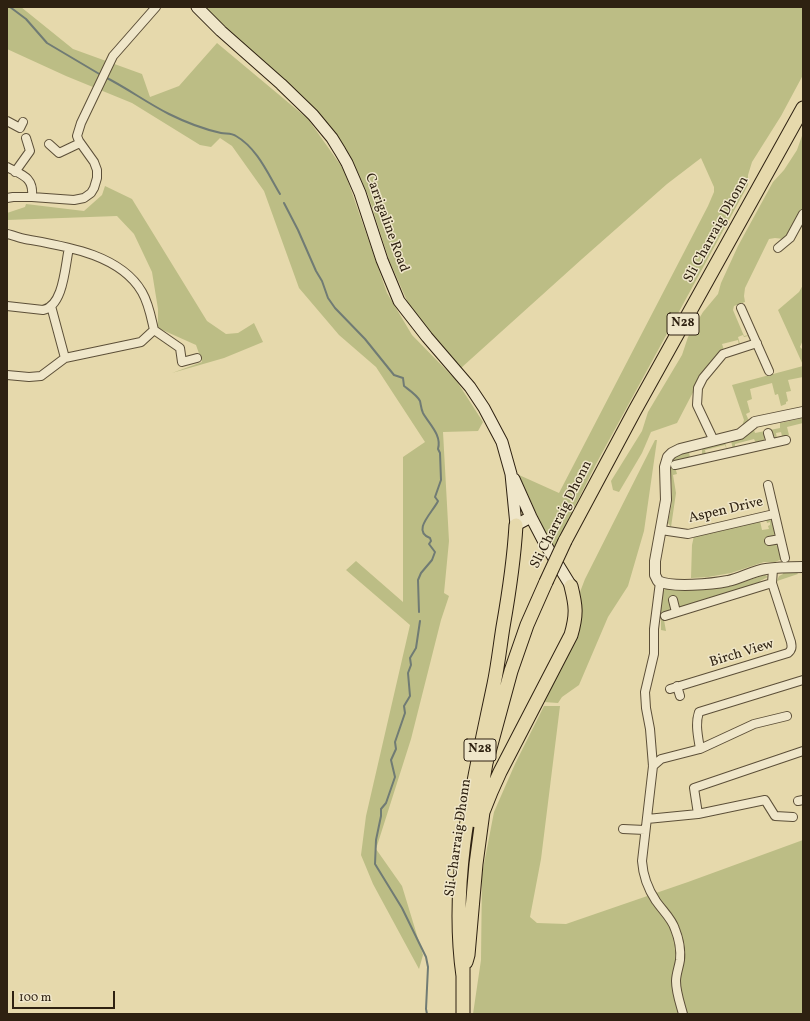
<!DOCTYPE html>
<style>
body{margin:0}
#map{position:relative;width:810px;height:1021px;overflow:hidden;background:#e6d9ac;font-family:Vollkorn,serif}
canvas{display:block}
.frame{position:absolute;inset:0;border:8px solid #2e2111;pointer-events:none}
.scale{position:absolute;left:12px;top:991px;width:103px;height:18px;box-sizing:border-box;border:2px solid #2e2111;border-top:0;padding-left:5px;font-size:12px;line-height:14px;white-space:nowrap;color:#2e2111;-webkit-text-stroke:3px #efe6c9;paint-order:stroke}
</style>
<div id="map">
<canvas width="810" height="1021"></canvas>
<div class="frame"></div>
<div class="scale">100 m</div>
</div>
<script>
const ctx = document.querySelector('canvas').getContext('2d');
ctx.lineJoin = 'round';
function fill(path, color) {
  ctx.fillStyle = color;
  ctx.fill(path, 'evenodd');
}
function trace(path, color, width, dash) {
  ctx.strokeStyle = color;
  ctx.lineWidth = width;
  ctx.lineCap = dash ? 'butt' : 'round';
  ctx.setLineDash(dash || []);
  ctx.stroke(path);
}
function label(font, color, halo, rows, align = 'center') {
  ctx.font = font + ' Vollkorn,serif';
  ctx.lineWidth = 3;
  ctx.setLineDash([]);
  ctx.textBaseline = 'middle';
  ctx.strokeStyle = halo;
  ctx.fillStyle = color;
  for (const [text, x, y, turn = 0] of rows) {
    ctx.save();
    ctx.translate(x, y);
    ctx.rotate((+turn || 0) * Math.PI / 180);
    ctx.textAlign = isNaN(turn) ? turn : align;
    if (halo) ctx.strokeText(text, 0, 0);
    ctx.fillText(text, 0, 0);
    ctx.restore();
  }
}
fill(new Path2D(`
 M7,7H21L73,49L142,74L150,97L179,86L217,43L308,119L344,170L387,293L412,335L456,380L483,422L478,431L443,432L449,541L444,593L449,596L441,620L411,739L376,849L402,886L423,955L419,969L373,884L361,855L366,816L410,625L346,570L356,561L403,602V457L425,442L376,367L339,335L299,288L264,191L232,146L220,138L211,147L200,145L132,103L66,76L7,49Z
 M205,7H803V75L781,116L752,162L748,175V185L596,464L553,550L519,475L559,493L708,206L714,192V187L701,158L667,184L582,259L461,368L428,333L408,303L389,260L368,195L352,160L323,118L242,45Z
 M803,133V208L789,236L784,239L775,238L769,239L745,288L744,296L745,302L734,306L733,310L744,336L749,335L750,338H749L748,336L744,337L743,335L738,337L740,344L748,342L739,345L738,340L722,344L724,350L702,375L677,423L651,432L642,453L619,492L613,490L611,481L642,431L648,412L682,355L688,337L703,312L718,294L721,283L738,246L773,182L784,170L797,150Z
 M105,186L132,199L207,321L226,334L238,333L254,323L263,342L224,358L172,373L202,362L196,345L158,328V309L152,272L134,234L117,216L7,220V213L25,207L26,204L84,211L102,195Z
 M803,285V340L800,347L803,350V365L778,310L799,292Z
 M803,366V377L788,380L791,391L786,392L788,401L786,402V404L781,406L778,394L775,395L772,383L750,389L752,399L747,401L750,412L746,414L749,421L742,426L744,420L732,385Z
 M803,418V423L787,427L789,435L782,436L781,432L776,433L777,439L772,434L765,436L764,440L756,443L754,439L735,444V448L733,449L731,441L744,437L754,430L755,433L780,428V423Z
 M655,440H657L644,531L628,586L608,617L579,685L562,697L558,703L544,702L581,606L580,592L585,579Z
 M725,442L727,450L725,445L705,450L706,455H702V449L703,448Z
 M689,452L690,458L675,467L677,474L673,475L676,493L671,527L668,523C669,515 672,507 672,498C674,479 661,456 689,452Z
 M766,519L771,520C777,527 774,535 774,544L779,547L782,559L775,562H764L731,573L708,577L691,578L692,545L694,536L760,521L762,530L769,529L768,526L770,525V522L767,523Z
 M796,571L798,574L777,581L779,576L783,574V572H778Z
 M765,575L768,577L760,581L761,583L681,607L678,605L671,607L664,620L666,631L661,630V595L665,589L694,590L730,586Z
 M544,706H560L541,859L530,917L537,923L566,924L688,882L803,840V1014H473L481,960L482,874L494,812L515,764Z`), '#bcbd85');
trace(new Path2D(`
 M10,7L26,19L47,43L101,75
 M105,77C127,88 147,103 169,114C185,122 203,129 221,133C226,134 232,133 236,136C257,148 268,174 280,194
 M284,203L298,230L316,271L322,281L328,298L335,308L365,339L394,375L403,378L404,386C409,390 417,395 420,401C421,405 421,409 423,413C429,424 442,435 438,449L440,453L441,480L435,497L438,501C433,512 411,531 430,538L431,541L429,544L435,552L432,560L421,573L418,580L419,612
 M420,621L416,648L410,658L411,665L408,673L410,696L404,706L405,713L395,742L396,749L391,760L395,777L386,803L381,809V816L376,840L375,864L402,908L426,957L428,967L426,1009L427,1014`), '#707b74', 2);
const minor = new Path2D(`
 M7,121L20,128L23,122
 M49,144L59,153L80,143
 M7,167C22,175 34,177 32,197L74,200L84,198L91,193L94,188L97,178V170L94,162L79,141L77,136L81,123L113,56L156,7
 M15,172L30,151L26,138
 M7,198L13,197H32
 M7,234C13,235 19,238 25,239C64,246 120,254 142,292C149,304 151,317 154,330L180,348L182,362L197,358
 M778,248L790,238L803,214
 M7,306L43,310C64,306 65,265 69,248
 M51,306L65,358
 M741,308L769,371
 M7,375L29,377L41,376L65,358L141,342L154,330
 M768,433L771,443
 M714,441L697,405L698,388L703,378L723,354L757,343
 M675,465L786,440
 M768,485L785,558
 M661,530L688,534L774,514
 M769,541L780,539
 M660,582L654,629V654L645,692L646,708L650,729L653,766L642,861C643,876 648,889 656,901C663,911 672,919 675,929C679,939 681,950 680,960C679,967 676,974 676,981C676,992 680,1003 683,1014
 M673,600L676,612
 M665,616L772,583L773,569
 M677,686L680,696
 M670,689L788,653C792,650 792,647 791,642L772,583
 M700,749C698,736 695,724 699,712L803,680
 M653,766L661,759L700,749L754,724L787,716
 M798,801L803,800
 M698,814L694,788L803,751
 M647,819L698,814L765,800L775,816L793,817
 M623,829L645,830`);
const tertiary = new Path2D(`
 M803,412L755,422L740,434L680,449L672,453L668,457L665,467L666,500L655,561V575L658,581C672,588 713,584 728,581C741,578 753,571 766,569C778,567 791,567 803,567`);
const secondary = new Path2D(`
 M197,7L221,31L281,84L313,115L332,138L340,151L347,163L360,193L382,260L399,301L427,337L470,387L484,408L502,442L511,474L516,525L531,517
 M514,479L531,517L544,542L571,586`);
const trunk = new Path2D(`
 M565,541L634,412L803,108
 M476,821L486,763L511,671L527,625L546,582
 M466,962L468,955L476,864L483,812L491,792L500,772L571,635C577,614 576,606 571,586
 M463,976C449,877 474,780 494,684C498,665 500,646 503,627C509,593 514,560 516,525
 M463,1014V968`);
trace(minor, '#5c4f38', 10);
trace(tertiary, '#5c4f38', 12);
trace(secondary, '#2e2111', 13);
trace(trunk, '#2e2111', 15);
trace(minor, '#efe6c9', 8);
trace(tertiary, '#efe6c9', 10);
trace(secondary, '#efe6c9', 11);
trace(trunk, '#e6d9ac', 13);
const trunkBridge = new Path2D(`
 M546,582L565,541`);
trace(trunkBridge, '#2e2111', 15, []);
trace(trunkBridge, '#e6d9ac', 13);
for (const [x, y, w] of [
 [683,324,32],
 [480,750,32]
]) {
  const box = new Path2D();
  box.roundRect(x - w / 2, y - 11, w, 22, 3);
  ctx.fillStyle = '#efe6c9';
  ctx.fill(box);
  trace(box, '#2e2111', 1);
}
label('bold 13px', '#2e2111', null, [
 ["N28",683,324],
 ["N28",480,750]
]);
label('14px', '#2e2111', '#efe6c9', [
 ["Carrigaline Road",386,223,70],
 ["Sli Charraig Dhonn",717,230,-61],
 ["Aspen Drive",726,511,-13],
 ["Sli Charraig Dhonn",562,515,-63],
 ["Birch View",742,654,-17],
 ["Sli Charraig Dhonn",459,838,-82]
]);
</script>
